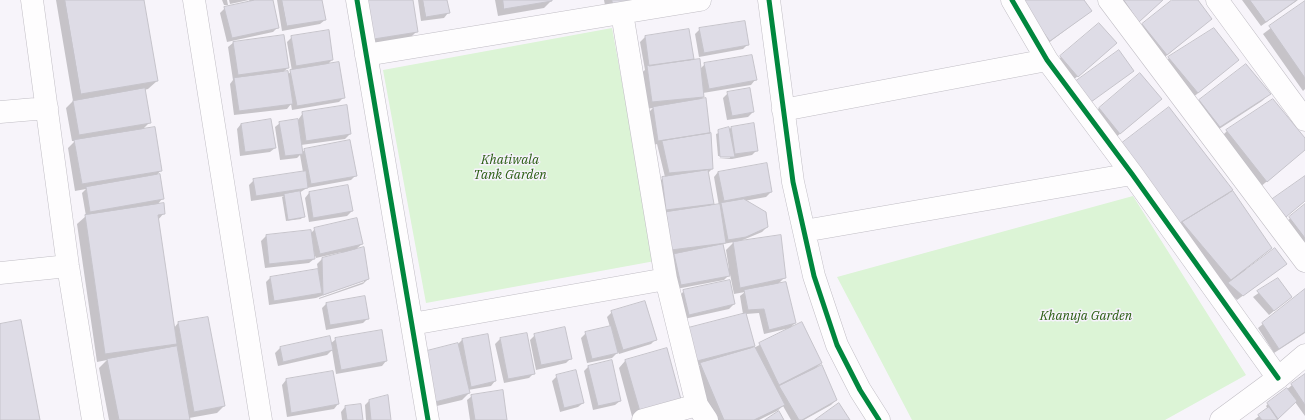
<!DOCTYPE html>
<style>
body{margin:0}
canvas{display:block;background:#f7f4fa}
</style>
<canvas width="1305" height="420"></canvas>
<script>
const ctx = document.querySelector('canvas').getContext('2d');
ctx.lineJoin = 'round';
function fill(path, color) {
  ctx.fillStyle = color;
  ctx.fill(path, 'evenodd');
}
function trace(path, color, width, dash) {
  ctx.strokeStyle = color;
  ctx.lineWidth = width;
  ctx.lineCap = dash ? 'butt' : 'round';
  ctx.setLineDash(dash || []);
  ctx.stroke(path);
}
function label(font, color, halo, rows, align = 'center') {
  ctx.font = font + ' "IBM Plex Serif",serif';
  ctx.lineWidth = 3;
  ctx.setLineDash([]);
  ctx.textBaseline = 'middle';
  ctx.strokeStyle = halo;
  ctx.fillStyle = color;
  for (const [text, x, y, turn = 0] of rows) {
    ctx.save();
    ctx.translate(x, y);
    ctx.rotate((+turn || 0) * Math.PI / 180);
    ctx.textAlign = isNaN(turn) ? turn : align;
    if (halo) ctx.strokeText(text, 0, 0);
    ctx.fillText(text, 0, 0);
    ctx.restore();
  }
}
fill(new Path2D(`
 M612,28L655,261L426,303L383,70Z
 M1133,196L1246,375L1165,420H912L837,277Z`), '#dcf4d6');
fill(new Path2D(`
 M56,0H143L157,81L148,89L144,90L150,122L142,130L161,170L156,176L163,198L156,206L164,213L158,220L174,328L178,323L224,406L217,413L189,418V420H109L99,368L107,360L97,362L77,224L86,216L82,193L86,189L75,191L68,148L75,141H72L66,108L73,101Z
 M222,0H227L228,5H224Z
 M229,0H271L278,27L273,32L227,42L220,13L225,8L250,2L249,0L230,4Z
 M277,0H321L325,20L320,24L282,31Z
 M412,0L417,31L410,38L367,45Z
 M418,0H446L448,13L444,18L421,21Z
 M495,0H551V1L544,8L498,16Z
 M604,0H650L606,11Z
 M1083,0L1091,11L1043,47L1011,1Z
 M1113,0H1162L1132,28Z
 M1173,0H1196L1211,19L1160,61L1136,31Z
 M1242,0H1298L1261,26Z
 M1305,2V89L1303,91L1263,34Z
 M700,29L748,44L743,49L699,57L695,34Z
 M1214,30L1238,60L1191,99L1162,65L1169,58Z
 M292,37L332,60L327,65L344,97L339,102L292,110L291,104L287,109L234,115L230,84L233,80L228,47L234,42L288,68L283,72L287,75L292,71L287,42Z
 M645,37L693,58L691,61L700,69L705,64L755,80L751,85L703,93V97L700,100L705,99L710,133L712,169L708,173L713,204L709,207L719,206L714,177L718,172L771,192L766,197L744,201L767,227L762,232L738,242L785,277L778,284L795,323L790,328L764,334L759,313L746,314L754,346L750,350L801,323L821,363L814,370L836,400L831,405L804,420H791L783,406L777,411L759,420H715L693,371L700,365L690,368L743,314L740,296L745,292L734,294L730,274L724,280L676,289L670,259L674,255L665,257L658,182L665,177L657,144L654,145L648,113L653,108L646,109L640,74L645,70L640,42ZM734,242L726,250L729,269L728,270L723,244Z
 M1111,48L1072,81L1056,62L1061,57Z
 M728,93L753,112L748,117L727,120L723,98Z
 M1269,94L1262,101L1213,133L1193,107L1200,101Z
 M1273,101L1305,140V149L1259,188L1220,138L1227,131Z
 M1156,104L1115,138L1095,113L1099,108Z
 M303,113L350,134L345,139L301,145L302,152L305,150L356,175L351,180L307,188L299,193L303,216L301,219L286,221L282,197L284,196L251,201L249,185L254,180L303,172L300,155L297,158L280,160L275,127L280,123L298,120Z
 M241,124L275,148L270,152L240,156L237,129Z
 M753,124L757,150L752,155L732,159H718L730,158V156H718L716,134L731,128Z
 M1114,152L1231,190L1228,194L1264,254L1245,269L1247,270L1286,264L1237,300L1224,288Z
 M309,193L352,211L347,216L309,222L305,198Z
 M1305,206V257L1281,226Z
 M315,229L362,244L355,250L368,279L363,284L319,299V298L364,282V280L316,298L269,305L266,282L270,278L318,270L317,264L322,259L343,254L342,252L316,258L313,251L314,259L309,263L265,268L261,241L266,236L311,233Z
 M1278,279L1291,297L1269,315L1253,297Z
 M1305,290V333L1274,353L1258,328Z
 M684,291L734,304L729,309L684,319L679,296Z
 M327,303L368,318L363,323L326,330L322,308Z
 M612,312L656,339L651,344L619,354L618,352L612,358L587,363L581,338L586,333L610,327L607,317Z
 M526,334L534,373L529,378L504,383L495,344L500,339Z
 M487,335L495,381L491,386L468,390L469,393L462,400L424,409L458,344L462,340Z
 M535,335L571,358L566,363L536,370L530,340Z
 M329,337L330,344L336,339L386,361L382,366L336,374L332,350L327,355L278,366L275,353L280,348Z
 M625,361L681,403L633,420L619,368Z
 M588,367L620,401L615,405L593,410L584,371Z
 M1305,375V416L1295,402L1277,420H1254L1268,409L1266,406L1268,404Z
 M557,376L583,403L578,407L560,412L552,381Z
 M286,380L338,404L334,409L287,417L282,385Z
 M472,396L506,420H470L467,400Z
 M369,401L390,420H366L365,405Z
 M345,407L362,420H342L341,412Z`), '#0003');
const building = new Path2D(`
 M65,0H144L158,81L81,94Z
 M255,0H273L279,28L232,38L224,7Z
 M282,0H322L326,20L287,26Z
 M368,0H413L418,32L374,39Z
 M423,0H447L450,13L426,17Z
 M503,0H552V1L504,9Z
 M612,0H637L613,5Z
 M1021,0H1084L1092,11L1050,41Z
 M1124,0H1163L1139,22Z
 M1172,0H1198L1212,19L1167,55L1142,24Z
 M1250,0H1297L1266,22Z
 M1305,1V78L1269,26Z
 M745,21L749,45L704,53L699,28Z
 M1099,23L1117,43L1078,77L1060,56Z
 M1214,28L1239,60L1198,93L1168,57Z
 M689,29L694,59L649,66L645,36Z
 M329,30L333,60L296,66L291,36Z
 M284,35L289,68L238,75L233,42Z
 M1119,50L1134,71L1091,102L1076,81Z
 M752,55L757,80L709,89L704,63Z
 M700,59L704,97L652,102L647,66Z
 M339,62L345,98L297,106L290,70Z
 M1246,64L1271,94L1220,127L1199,100Z
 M288,71L293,104L239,111L234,78Z
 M1140,73L1162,99L1120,134L1099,108Z
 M145,88L151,123L79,135L73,101Z
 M750,88L754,112L732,116L727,92Z
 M706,98L710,133L658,141L653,107Z
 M1273,99L1305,138V150L1267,182L1226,130Z
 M347,105L351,134L306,141L302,112Z
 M1169,107L1233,190L1180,223L1122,143Z
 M271,119L276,148L245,152L241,124Z
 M298,119L303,154L285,156L279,122Z
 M754,123L758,151L735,154L731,127Z
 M155,127L162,171L82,184L74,140Z
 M729,127L735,157H720L718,130Z
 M711,133L713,169L669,173L662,141Z
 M350,140L357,176L311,184L304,149Z
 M767,163L772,192L724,201L718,172Z
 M708,170L714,204L666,210L662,177Z
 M306,171L308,188L256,196L253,179Z
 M160,174L164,199L90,212L86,187Z
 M1305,176V201L1286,217L1271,200Z
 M348,185L353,211L313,218L309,192Z
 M300,191L305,217L288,220L284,194Z
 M1233,191L1272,248L1231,280L1182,222Z
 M744,199L766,212L768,227L746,237L728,240L721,203Z
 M164,203L165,214L158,215L177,344L105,354L85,215Z
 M720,204L726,243L671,250L666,212Z
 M1305,204V238L1289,217Z
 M357,218L363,244L320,254L314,228Z
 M311,230L315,259L269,264L266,235Z
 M781,235L786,278L740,288L733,242Z
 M723,244L730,276L681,285L674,254Z
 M364,247L369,279L323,295L322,258Z
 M1275,248L1287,264L1243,296L1228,283Z
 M318,269L322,293L274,301L270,277Z
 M1278,278L1292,297L1274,311L1257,291Z
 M730,280L735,304L689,315L683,290Z
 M786,282L796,323L769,330L764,309L748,310L744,290Z
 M1305,289V332L1279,349L1262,323Z
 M365,296L369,319L330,325L326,303Z
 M645,301L657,340L623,350L611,311Z
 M746,313L755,346L697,361L688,328Z
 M208,317L225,406L194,412L178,322Z
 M21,320L40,420H0V324Z
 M802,322L822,363L779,385L759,343Z
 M611,326L618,353L592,359L585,332Z
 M565,327L572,359L541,365L534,334Z
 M382,330L387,361L341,370L335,338Z
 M527,333L535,374L508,379L500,338Z
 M488,334L496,381L471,387L462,339Z
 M330,336L333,350L283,362L280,347Z
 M458,343L470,393L431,403L419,353Z
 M177,346L190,420H119L107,359Z
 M755,347L785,405L754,420H724L700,363Z
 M667,348L682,403L641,415L625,360Z
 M612,360L621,401L598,406L588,366Z
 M822,365L837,400L802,420H799L779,386Z
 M576,370L584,403L564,408L556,375Z
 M333,371L339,404L291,413L286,379Z
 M1305,374V405L1291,384Z
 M1287,388L1297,401L1278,419L1267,403Z
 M503,390L507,420H475L471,395Z
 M388,395L391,420H371L369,400Z
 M839,403L850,420H815Z
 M361,404L363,420H347L345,406Z
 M1269,407L1278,420H1262L1258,415Z
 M779,411L784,420H765Z`);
fill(building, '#dedce6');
trace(building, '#c6c4cb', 1);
const minor = new Path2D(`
 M32,0L68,266L93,420
 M357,0L428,420
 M769,0L793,182L814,276L837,345L860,390L879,420
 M1012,0L1047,60L1132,174L1278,378
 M1109,0L1305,261
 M1217,0L1305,120
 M622,13L666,279L697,405L707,420
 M366,55L700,0
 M783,110L1047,60
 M0,112L47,108
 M804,231L1132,174
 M0,273L68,266
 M412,324L666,279
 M643,420L697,405
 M1221,420L1278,378L1305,355`);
const major = new Path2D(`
 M194,0L261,420`);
trace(minor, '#c1bec5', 23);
trace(major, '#c1bec5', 23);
trace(minor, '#fefdfe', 22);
trace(major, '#fefdfe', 22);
trace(new Path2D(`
 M357,0L428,420
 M769,0L793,182L814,276L837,345L860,390L879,420
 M1012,0L1047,60L1132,174L1278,378`), '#00873e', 5);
label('italic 13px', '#265b0e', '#f6f2fc', [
 ["Khatiwala",510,160],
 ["Tank Garden",510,175],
 ["Khanuja Garden",1086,316]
]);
</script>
